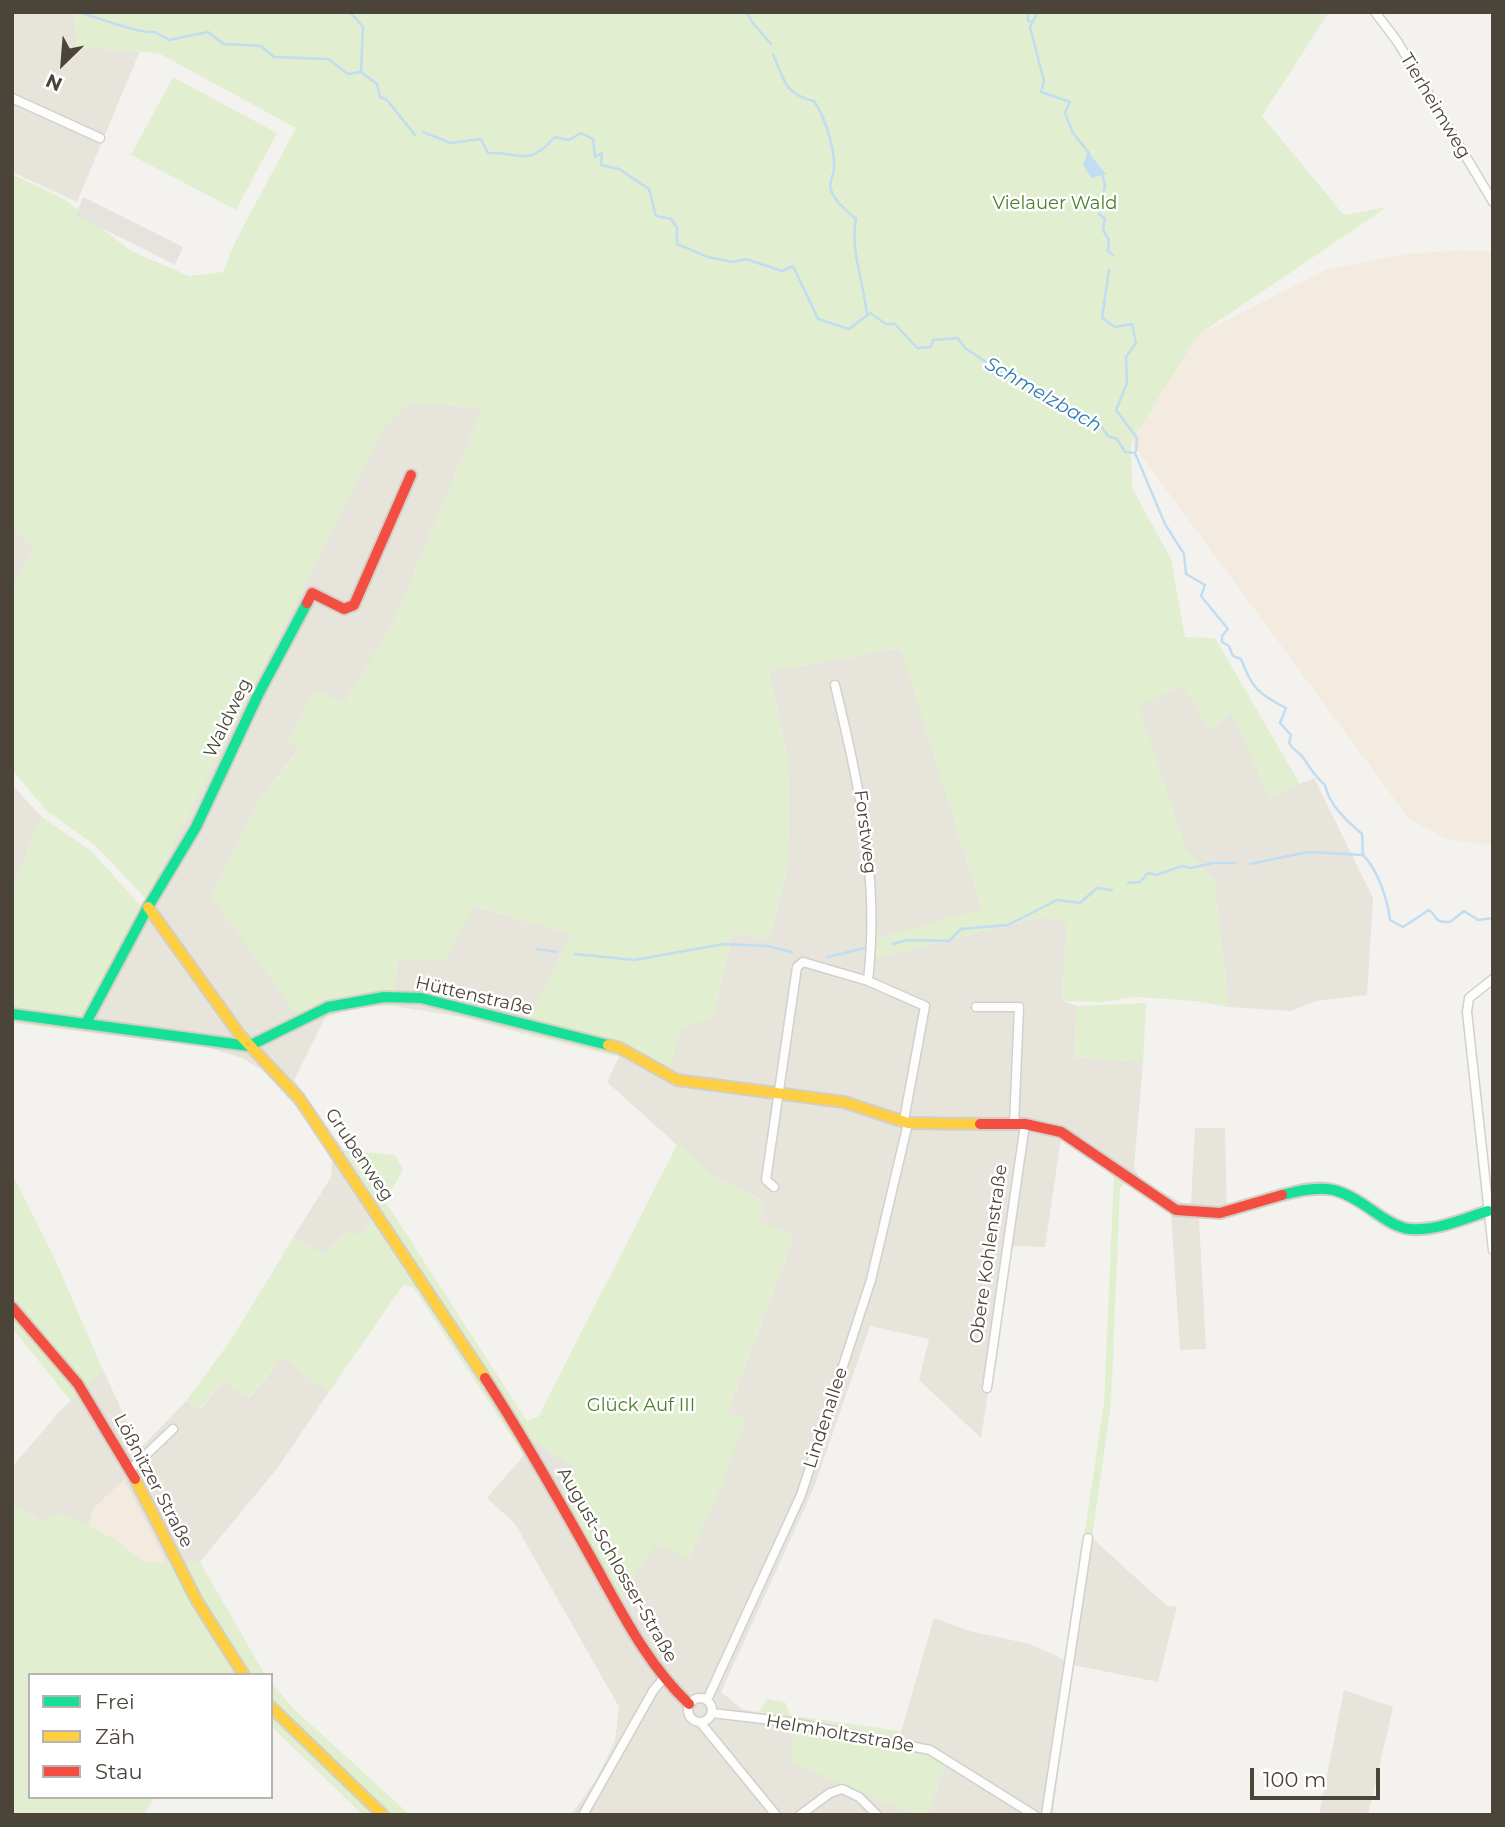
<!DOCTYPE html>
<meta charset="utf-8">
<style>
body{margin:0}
#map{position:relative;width:1505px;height:1827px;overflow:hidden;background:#f4f2ee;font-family:Montserrat,sans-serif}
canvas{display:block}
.frame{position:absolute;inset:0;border:14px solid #4b4439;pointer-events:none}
.legend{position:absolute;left:28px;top:1673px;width:245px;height:126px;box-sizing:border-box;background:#fff;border:2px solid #b7b4b0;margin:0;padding:9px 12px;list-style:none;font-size:21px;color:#4b4439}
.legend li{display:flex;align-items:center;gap:14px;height:35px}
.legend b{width:35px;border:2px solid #b7b4b0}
.north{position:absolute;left:28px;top:28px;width:70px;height:70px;-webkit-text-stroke:5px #fff;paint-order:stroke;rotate:205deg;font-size:19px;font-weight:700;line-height:28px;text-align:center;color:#4b4439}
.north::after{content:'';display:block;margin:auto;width:24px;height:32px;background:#4b4439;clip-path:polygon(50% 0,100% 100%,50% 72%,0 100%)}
.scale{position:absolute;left:1250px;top:1768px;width:130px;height:32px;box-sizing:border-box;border:4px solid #4b4439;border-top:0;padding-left:9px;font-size:21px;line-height:24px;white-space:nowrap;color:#4b4439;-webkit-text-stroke:5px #fff;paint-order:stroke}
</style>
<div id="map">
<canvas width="1505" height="1827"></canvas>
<div class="frame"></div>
<ul class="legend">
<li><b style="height:9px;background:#16e098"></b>Frei</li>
<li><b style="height:9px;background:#ffcf43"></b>Zäh</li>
<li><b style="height:9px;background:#f24e42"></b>Stau</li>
</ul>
<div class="north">N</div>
<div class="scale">100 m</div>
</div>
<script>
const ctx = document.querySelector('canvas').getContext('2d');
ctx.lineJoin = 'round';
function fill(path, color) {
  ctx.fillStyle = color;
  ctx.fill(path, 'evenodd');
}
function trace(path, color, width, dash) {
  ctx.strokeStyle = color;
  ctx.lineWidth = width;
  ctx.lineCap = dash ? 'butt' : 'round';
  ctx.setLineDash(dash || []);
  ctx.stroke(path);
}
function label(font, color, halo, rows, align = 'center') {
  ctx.font = font + ' Montserrat,sans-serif';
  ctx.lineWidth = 5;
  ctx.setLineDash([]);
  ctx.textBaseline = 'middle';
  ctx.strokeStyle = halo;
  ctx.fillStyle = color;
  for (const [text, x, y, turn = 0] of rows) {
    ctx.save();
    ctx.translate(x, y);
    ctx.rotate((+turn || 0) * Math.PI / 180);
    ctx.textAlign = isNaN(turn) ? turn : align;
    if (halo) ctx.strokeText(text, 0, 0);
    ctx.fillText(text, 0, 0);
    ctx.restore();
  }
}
fill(new Path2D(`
 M12,12H74L77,47L140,51L77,202L12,172Z
 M408,402L483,408L393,623L344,704L315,691L287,742L300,748L262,796L211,896L299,1016L325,1001V1018L294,1080L344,1150L380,1209L362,1236L347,1232L322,1254L293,1238L331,1177L332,1160L297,1108L263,1071L242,1058L206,1047L83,1032L87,1014L387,423Z
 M12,526L34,548L12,587Z
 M901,648L982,909L878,939L876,958L1041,917L1067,922L1062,1001L1077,1006L1074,1057L1143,1062L1134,1168L1141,1181L1183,1203H1191L1195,1128H1225L1227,1216L1199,1219L1206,1349L1180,1350L1171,1212L1061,1139L1045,1247L1011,1246L981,1438L919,1380L929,1339L870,1326L813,1490L721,1692L742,1709L788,1718L794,1730L792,1762L916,1815H571L597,1778L615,1741L619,1707L515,1524L487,1498L533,1445L622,1595L656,1543L689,1559L746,1420L727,1413L794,1237L759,1221L763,1201L710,1175L682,1145H677L607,1082L619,1057L622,1043L713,1018L733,933L770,939L788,864L789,765L769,671Z
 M1183,686L1210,729L1232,713L1270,797L1314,778L1373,898L1367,995L1316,1001L1291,1011L1229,1007L1214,881L1186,849L1138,704Z
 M12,785L42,817L12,888Z
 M474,906L571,934L528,1020L524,1034L462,1017L394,1006L398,960L445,959Z
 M282,1357L329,1392L279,1466L200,1562H166L124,1480L93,1509L89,1526L62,1513L41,1522L12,1503V1467L60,1411L103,1370L140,1449L186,1401L200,1410L223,1381L249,1398Z
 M1084,1537L1092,1538L1167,1606L1177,1607L1158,1682L1073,1665L1053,1811L1057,1815H927L945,1766L896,1749L934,1618L969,1631L1030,1644L1065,1660Z
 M1344,1690L1393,1707L1368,1815H1319Z`), '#e7e4dc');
fill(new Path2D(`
 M1462,250L1493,251V846L1447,839L1409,819L1131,442L1198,335L1327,269L1406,254Z
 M124,1480L166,1562H143L115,1539L89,1526L93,1509Z`), '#f3ebdf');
fill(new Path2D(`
 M74,12H1329L1262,116L1344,215L1387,207L1198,335L1131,442L1132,488L1171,559L1185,637L1215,638L1300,784L1270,797L1232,713L1210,729L1183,686L1139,705L1186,849L1214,881L1229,1007L1196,1001L1136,997L1103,1002L1062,1001L1067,923L1041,917L876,958L877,939L982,908L900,648L769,671L789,765L788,864L770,939L733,933L713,1018L681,1029L670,1067L623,1043L619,1057L524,1034L528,1020L571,934L475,906L446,959L398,960L394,1006H359L325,1018L324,1002L298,1017L211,896L262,796L300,749L287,743L315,690L344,703L393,623L483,408L408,402L387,423L146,899L96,846L48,812L12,770V587L34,548L12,526V174L64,199L131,251L189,276L223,272L235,242L296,128L158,53L77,47Z
 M173,77L277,133L236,210L131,155Z
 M42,817L91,851L142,907L87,1014L83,1032L12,1023V888Z
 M1146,1003L1143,1062L1074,1057L1077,1006Z
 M677,1145H682L710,1175L764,1202L759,1221L794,1237L727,1412L746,1420L717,1497L688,1559L656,1544L622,1596L533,1446L523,1454L413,1287L403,1285L329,1392L282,1357L248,1398L223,1381L199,1410L186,1401L231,1340L293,1238L322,1254L347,1232L363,1235L380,1209L344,1150L395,1155L403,1170L385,1201L527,1421L538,1417Z
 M12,1173L54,1257L103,1370L71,1401L12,1328Z
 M1114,1176L1125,1183L1120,1188L1111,1404L1092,1538L1084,1537L1104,1403Z
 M12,1503L41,1522L62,1513L115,1539L143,1562H200L265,1675H30V1797H154L145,1815H12Z
 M271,1683L295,1710L410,1815H363L271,1726Z
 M767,1699L786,1703L789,1715L900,1731L896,1749L927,1755L945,1766L927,1815H916L791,1762L794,1730L788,1718L759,1712Z`), '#e1eecf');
fill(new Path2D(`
 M83,197L183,247L175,265L76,215Z
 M533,1442L574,1467L562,1490Z`), '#e6e3df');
fill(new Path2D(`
 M1088,152L1106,174L1091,178L1083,164Z`), '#c0ddf1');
trace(new Path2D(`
 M78,12C94,16 142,35 155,32L169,40L208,32L224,44L261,46L274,57L328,59L348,74L361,72L377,84L380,97L387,100L415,135
 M350,12L363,27L361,72
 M747,12L752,22L771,44
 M1028,12V20L1032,23
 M1038,12L1030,27L1044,81L1041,92L1070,102L1065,113L1073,133L1089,153
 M773,55C785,79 783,94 814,101C825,117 835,148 834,169C834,176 828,181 831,190C835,202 847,211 856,219C850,252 864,282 867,315
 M423,132L451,143L481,139L488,153C524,152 526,168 555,137L569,140L581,133L593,139L595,157L602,153L601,165L619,169L649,189L656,216L671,219L677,228V244L708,257L733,262L746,259L782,271L793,266L818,319L849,329L870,313L886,324H895L917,348L931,347L933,340L958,338L965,348L1004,374L1030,383L1062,409L1101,426L1108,436L1117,439L1125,452L1135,453L1165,524L1184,554L1186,574L1205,585L1201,596L1228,629L1222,636V642L1229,646L1233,656L1241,659C1252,688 1258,694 1286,708L1280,723L1291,735L1289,743C1293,750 1301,753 1304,759C1311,769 1315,777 1325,785C1329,805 1347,821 1362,834L1363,855C1378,870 1388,901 1390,920L1403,927L1429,910C1439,917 1431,922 1450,922L1464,911L1478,920L1493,918
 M1102,173L1105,186L1099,214L1105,219L1103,230L1109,240L1108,251L1113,255
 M1109,270L1102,318L1115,327L1132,324L1136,343L1126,357L1127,383L1116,410L1137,438L1136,451
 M1250,864L1308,852L1363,855
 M1128,883L1140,882L1148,873L1156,875L1182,866L1190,868L1214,863H1235
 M893,944L907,940L949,941L961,929L1008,925L1057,900L1080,903L1097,888L1112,890
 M537,949L556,952
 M575,954L634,960L724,944L767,946L792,952
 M828,957L865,948`), '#c0ddf1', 2.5);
const street = new Path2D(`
 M1375,12L1397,41L1493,202
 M12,98L100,138
 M835,685C859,786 880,877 868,981
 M1493,979L1469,998L1467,1012L1493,1250
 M976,1007H1019L1014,1124
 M774,1187L766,1180L797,967L803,962L868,981L925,1006L904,1120
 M987,1388L1025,1124
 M130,1470L173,1429
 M688 1710a12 12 0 1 1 24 0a12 12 0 1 1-24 0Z
 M707,1700L801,1495L871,1280L908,1123
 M712,1713L789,1722L930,1750L1034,1815
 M700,1722L776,1815
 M583,1815L653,1691L663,1679
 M800,1815L830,1793L842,1789L859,1797L877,1815
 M1046,1815L1088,1538`);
const fast = new Path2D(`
 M12,1014L249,1046L328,1007L384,997L421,998L608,1045
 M86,1023L148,907L196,827L258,695L307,603
 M1282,1195C1326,1183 1340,1187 1376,1213C1386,1220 1398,1228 1410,1229C1437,1231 1463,1219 1488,1211`);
const slow = new Path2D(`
 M148,907L240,1035L299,1098L485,1378
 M608,1045L620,1048L677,1080L844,1102L908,1123L980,1124
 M135,1479L197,1601L244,1675
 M271,1707L383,1815`);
const jam = new Path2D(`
 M307,603L312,593L344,609L354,605L411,475
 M980,1124H1025L1061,1132L1176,1210L1220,1213L1282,1195
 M12,1307L78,1384L135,1479
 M485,1378C524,1438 559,1500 594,1563C622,1613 647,1664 689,1704`);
trace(street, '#d2d0cb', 11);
trace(fast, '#d3cfc5', 14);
trace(slow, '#d3cfc5', 14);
trace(jam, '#d3cfc5', 14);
trace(street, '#fdfdfc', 8);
trace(fast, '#16e098', 10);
trace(slow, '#ffcf43', 10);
trace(jam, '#f24e42', 10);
label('18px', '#4b4439', '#fff', [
 ["Tierheimweg",1435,106,59],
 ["Waldweg",228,718,-64],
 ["Forstweg",865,832,83],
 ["Hüttenstraße",474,996,13],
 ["Grubenweg",359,1155,56],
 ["Obere Kohlenstraße",989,1254,-82],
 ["Lindenallee",826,1418,-72],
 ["Lößnitzer Straße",153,1481,62],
 ["August-Schlosser-Straße",617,1565,60],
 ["Helmholtzstraße",840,1734,10]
]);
label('18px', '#4a7f2a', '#fff', [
 ["Vielauer Wald",1055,204],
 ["Glück Auf III",641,1406]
]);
label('italic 19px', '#2e7ab2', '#fff', [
 ["Schmelzbach",1043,395,30]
]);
</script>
